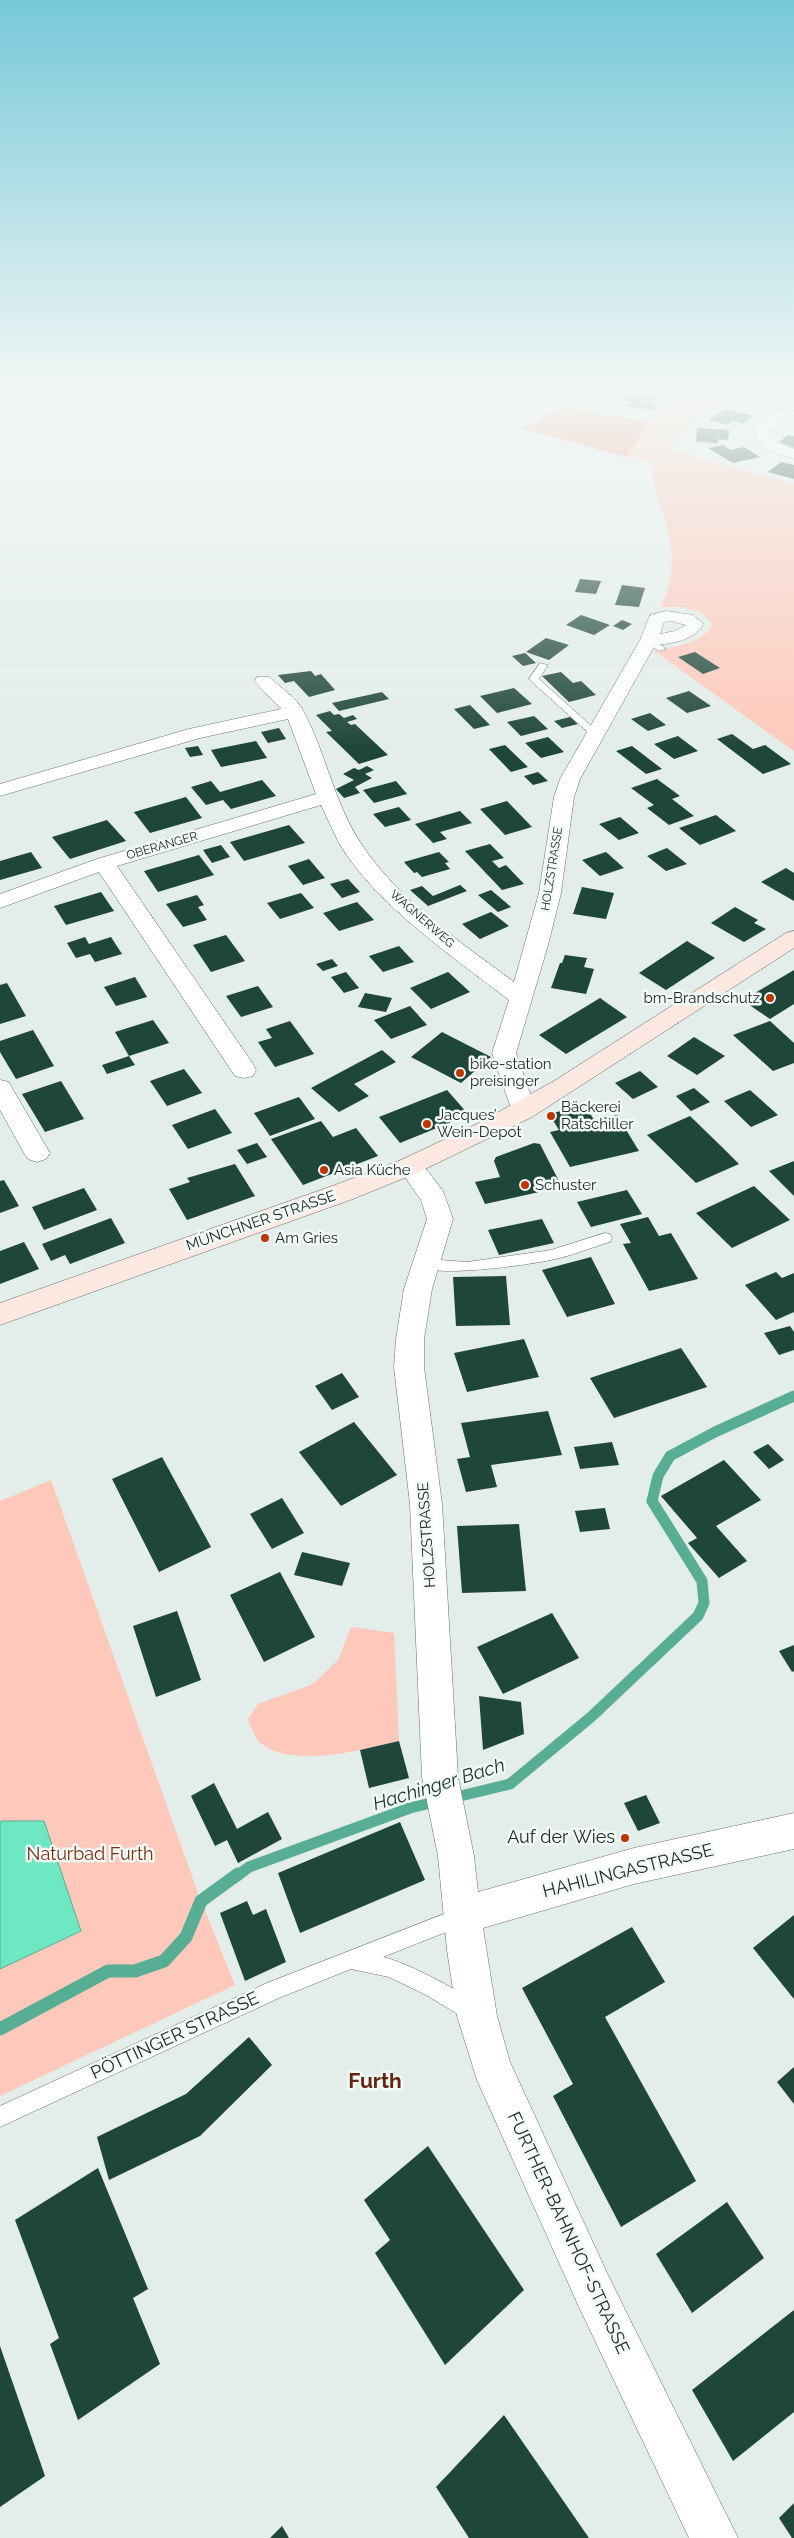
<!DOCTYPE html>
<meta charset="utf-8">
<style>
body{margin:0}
canvas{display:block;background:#e3ede9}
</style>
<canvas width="794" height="2538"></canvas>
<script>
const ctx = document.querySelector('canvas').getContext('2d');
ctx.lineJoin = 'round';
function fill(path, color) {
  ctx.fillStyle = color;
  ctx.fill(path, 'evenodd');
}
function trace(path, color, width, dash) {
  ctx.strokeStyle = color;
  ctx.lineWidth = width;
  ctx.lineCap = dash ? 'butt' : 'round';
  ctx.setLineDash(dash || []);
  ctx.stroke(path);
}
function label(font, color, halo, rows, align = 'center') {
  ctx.font = font + ' Raleway,sans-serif';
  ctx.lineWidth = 5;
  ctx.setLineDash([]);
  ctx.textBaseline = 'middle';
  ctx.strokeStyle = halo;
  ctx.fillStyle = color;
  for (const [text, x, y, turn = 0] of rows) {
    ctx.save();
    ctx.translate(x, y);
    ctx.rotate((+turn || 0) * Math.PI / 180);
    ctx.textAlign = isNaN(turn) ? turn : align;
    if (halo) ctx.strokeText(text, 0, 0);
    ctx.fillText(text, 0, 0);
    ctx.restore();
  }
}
fill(new Path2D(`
 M695,393H740C707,407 689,419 668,449L794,484V751L654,651C674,646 703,644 712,624L701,612L680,607H661C672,584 674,560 669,535C664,508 651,492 652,463L627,457C639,438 650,416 670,406C679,401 687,400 695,393Z
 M51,1480L198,1893L235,1985L0,2096V1501Z
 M351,1627L394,1633L399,1741C361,1750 293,1769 260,1743C254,1738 251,1726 248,1719L258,1704L313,1684L338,1660Z`), '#fec9ba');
fill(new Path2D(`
 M562,407L650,422L627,457L522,429Z`), '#f39479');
const water = new Path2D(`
 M3,1821H44L81,1931L0,1969V1822Z`);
fill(water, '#6ee7c3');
trace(water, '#58ae94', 1);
trace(new Path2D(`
 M452,1798L510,1784L591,1717L698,1616L704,1603L702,1581L652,1501L658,1476L670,1456L715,1432L794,1396
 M237,1876L249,1867L410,1808L439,1801`), '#58ae94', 11);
trace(new Path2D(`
 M0,2029L108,1971H135L164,1961L186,1937L201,1901L238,1874`), '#58ae94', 13);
fill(new Path2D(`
 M635,393H655L662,394L650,404L656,405L652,410L627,406L631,402L624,400L628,395Z
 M725,409L754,416L743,424L732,421L727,425L709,420Z
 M697,428L729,430L728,440L718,439V443L696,442Z
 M788,435L794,436V448L779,442Z
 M723,445L731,450L744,447L760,457L733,463L708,448Z
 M781,462L794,465V479L768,472Z
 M580,579L601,581L596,594L575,592Z
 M622,585L645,588L639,607L615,605Z
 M581,615L610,625L594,635L566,625Z
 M622,620L632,624L623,630L613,626Z
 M546,638L569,645L549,660L526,652Z
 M695,652L720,668L703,674L678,657Z
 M525,653L536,663L523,666L512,656Z
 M311,671L315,676L321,674L335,690L309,697L294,681L285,683L278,675Z
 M561,672L573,683L581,681L596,695L569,702L542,676Z
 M514,688L532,704L497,713L480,696Z
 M689,691L711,706L687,713L666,698Z
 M382,692L389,699L339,711L332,703Z
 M470,705L490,725L474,729L454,709Z
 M330,711L334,715L339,714L344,718L353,715L357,719L347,722L351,725L355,724L388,755L359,764L326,732L332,731L316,715Z
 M650,713L666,725L648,731L631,719Z
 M534,716L548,729L521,736L507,722Z
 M570,717L578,724L562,728L554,721Z
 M279,728L286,739L268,743L261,732Z
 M732,734L753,749L765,745L791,764L763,774L717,739Z
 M678,736L698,751L674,759L654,744Z
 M548,737L564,752L541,758L525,743Z
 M256,741L267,758L221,767L211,750Z
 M505,745L528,767L511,772L489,749Z
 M198,746L203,755L190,757L185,748Z
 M632,746L662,769L646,774L616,751Z
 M367,766L374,770L365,774L372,778L355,787L360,793L344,798L336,789L354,780L343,774L354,768L359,770Z
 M538,772L548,781L533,785L524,776Z
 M657,779L680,796L672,799L694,816L669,825L647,808L654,805L631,788Z
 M262,780L276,796L231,809L223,800L206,805L191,787L211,781L220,792Z
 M396,781L407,794L374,803L363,790Z
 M186,797L202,818L150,833L134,812Z
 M507,801L532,827L505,835L480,809Z
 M399,807L411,820L385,827L373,814Z
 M460,811L472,823L440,832L447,839L433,843L415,824Z
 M716,815L736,831L700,845L679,828Z
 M620,817L639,833L619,840L599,824Z
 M107,820L126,841L70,859L52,837Z
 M289,825L305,843L244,861L230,842Z
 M490,844L504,858L492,861L499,868L506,865L524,884L502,890L465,851Z
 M221,845L230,857L212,863L203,850Z
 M667,848L687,864L666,871L647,856Z
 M31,852L42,868L0,880V861Z
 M439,852L449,862L445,863L450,869L422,877L417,872L414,873L404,862Z
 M606,852L624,868L600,876L582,860Z
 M199,855L214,875L158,892L144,871Z
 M309,859L325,878L303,885L288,866Z
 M786,868L794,873V901L761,882Z
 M348,879L360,892L342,898L330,884Z
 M460,885L467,891L428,906L410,890L422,886L433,896Z
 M582,887L614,893L606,919L573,914Z
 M491,890L511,907L498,912L478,895Z
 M101,892L114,911L66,925L54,906Z
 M301,893L314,908L280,919L267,903Z
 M197,895L204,905L198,907L207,920L183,927L166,904Z
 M357,902L374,920L339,931L323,913Z
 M735,907L758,920L754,923L766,929L744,942L711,923Z
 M491,912L509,926L480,939L462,924Z
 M226,935L245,961L211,972L193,945Z
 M85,937L89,944L111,937L122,954L95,962L90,954L76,958L67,943Z
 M687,941L715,958L666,990L639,973Z
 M399,946L414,962L383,972L369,956Z
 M565,955L587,958L584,967L594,969L586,994L551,988L560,963H562Z
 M332,959L338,966L323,971L316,964Z
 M794,970V1004L770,1019L745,1002L758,994L755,993Z
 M346,972L359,988L344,993L331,977Z
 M448,972L470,992L431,1009L410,988Z
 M135,977L147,997L116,1006L104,987Z
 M7,983L26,1016L0,1024V985Z
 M258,986L273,1007L241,1017L226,996Z
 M365,993L392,998L386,1012L358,1007Z
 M600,998L627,1017L566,1054L539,1035Z
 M410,1006L427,1025L391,1039L374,1020Z
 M153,1020L169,1043L129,1056L115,1032Z
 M290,1021L314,1054L275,1067L258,1042L272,1038L266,1029Z
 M770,1021L794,1043V1063L773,1071L733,1035Z
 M33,1030L54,1066L16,1079L0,1052V1041Z
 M442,1032L491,1057L461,1083L411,1057Z
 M694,1037L725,1056L697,1075L667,1056Z
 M382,1050L396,1062L354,1084L369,1096L339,1112L311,1088Z
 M129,1056L135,1065L107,1074L102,1065Z
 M184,1069L202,1093L167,1106L150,1081Z
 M640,1071L658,1087L633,1099L615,1083Z
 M61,1081L84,1119L45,1132L22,1094Z
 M694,1088L710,1102L691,1111L676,1096Z
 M447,1090L469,1115L400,1143L379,1117Z
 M750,1090L778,1115L751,1127L724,1101Z
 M299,1097L315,1119L270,1136L254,1113Z
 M585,1105L594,1120L617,1115L639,1151L570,1167L550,1132L559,1130L549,1114Z
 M215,1109L232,1133L188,1149L172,1125Z
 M690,1116L722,1147L739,1164L696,1183L647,1135Z
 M321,1121L333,1137L356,1128L378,1156L303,1185L271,1139Z
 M257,1143L267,1157L247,1164L237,1150Z
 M534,1143L540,1144L562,1187L485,1204L475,1182L500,1177L494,1161L496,1157Z
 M794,1161V1196L769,1171Z
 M235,1164L255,1196L187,1220L169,1189L190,1182L187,1178Z
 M4,1180L19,1206L0,1213V1181Z
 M754,1186L790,1220L732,1248L696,1213Z
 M84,1188L97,1210L44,1230L32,1207Z
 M627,1190L642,1214L591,1227L577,1202Z
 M648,1217L659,1236L671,1233L698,1279L649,1291L623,1244L631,1243L620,1224Z
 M111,1218L125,1243L70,1264L65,1255L51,1261L42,1244Z
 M542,1219L554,1243L499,1255L488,1230Z
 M24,1242L39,1269L0,1284V1251Z
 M591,1257L615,1304L567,1317L542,1270Z
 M776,1272L782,1278L794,1273V1312L776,1320L745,1285Z
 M506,1276L510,1325L456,1326L453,1277Z
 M790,1326L794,1332V1350L779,1355L764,1333Z
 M524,1339L539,1377L467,1392L454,1353Z
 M681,1348L707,1387L614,1418L590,1378Z
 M342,1373L359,1397L332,1410L315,1386Z
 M548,1411L562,1455L491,1465L497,1487L466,1492L457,1459L470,1457L461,1423Z
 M354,1422L397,1475L341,1506L299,1452Z
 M612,1442L619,1465L580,1469L574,1447Z
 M768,1444L784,1460L769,1469L753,1452Z
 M162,1457L211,1547L159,1572L112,1479Z
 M724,1460L761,1500L716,1526L747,1561L719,1578L688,1543L697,1538L661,1496Z
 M282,1498L304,1533L272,1549L250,1514Z
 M605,1508L610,1529L580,1532L575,1511Z
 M519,1524L526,1591L462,1593L457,1526Z
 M302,1552L350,1563L342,1586L294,1575Z
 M280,1572L315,1637L264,1662L230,1595Z
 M177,1611L201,1680L156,1697L133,1626Z
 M552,1613L579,1658L503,1694L477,1647Z
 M794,1645V1671L792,1672L779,1651Z
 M479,1696L521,1702L524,1734L483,1750Z
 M399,1741L409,1778L369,1788L360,1750Z
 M214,1783L237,1829L268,1812L282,1839L238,1863L227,1840L215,1846L191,1796Z
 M646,1795L660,1823L638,1831L624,1803Z
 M400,1822L425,1880L300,1933L278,1873Z
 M247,1901L253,1915L266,1909L286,1962L245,1981L220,1913Z
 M794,1915V1999L753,1948Z
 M632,1927L665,1982L605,2017L696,2181L621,2227L553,2096L573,2084L522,1988Z
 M249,2037L272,2065L200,2136L109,2180L97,2137L186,2094Z
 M794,2067V2104L777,2082Z
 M428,2146L524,2290L445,2365L375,2253L390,2240L364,2200Z
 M98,2168L148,2289L133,2298L160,2364L78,2420L50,2344L59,2338L15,2220Z
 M727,2202L764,2258L692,2313L656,2254Z
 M794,2310V2412L733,2461L692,2390Z
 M0,2346L45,2476L0,2507Z
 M504,2415L589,2538H469L436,2487Z
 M794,2503V2538H792L779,2518Z
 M282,2526L289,2538H270Z`), '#1f463a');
const service = new Path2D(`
 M646,638H652L666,649L659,651L646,642Z
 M540,663L548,665L539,679L598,732V736H592L531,681L529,679Z
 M605,1233L610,1234L612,1238L610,1242C590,1248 571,1256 551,1260C532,1264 428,1280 419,1264L426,1259L467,1262L551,1250Z
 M462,1907L469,1909L471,1916L469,1923L383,1957C403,1961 474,1995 481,2012L478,2019L471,2022L426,1995L389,1977L351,1969L279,1998L0,2127V2106L267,1983Z`);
const minor = new Path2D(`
 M794,407V415L769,429V434L777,443L794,449V458C778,454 754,449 755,428C764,416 780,410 794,407Z
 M666,611L693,615L704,624C692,641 675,643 655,645L580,779L574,797L561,893L548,945L516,1053L536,1111L532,1117L523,1120L514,1117L492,1053L509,1000C453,957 375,904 339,843C333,831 327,818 321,805L117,866L253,1064L256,1070L253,1076L244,1078L235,1076L99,872L0,908V894L97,859L316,794L288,719L200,738L0,796V784L189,729L281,709L254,681L257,677H269C280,687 298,699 304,712C326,754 334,802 360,842C398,900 459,941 514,982L539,893L554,797L560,779L640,640L650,615ZM671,621L686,625L675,631L660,634L664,622Z
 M0,1080L9,1082L12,1088L50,1153L46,1159L37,1162L28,1159L24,1153L0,1110Z
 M410,1157L419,1160L443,1191L453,1219L432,1289L424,1339V1367L442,1504L458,1777L474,1856L478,1892L634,1848L794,1813V1849L634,1884L483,1928L497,2016L510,2062L608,2275L738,2538H689L578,2305L477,2080L457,2016L447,1950L438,1856L422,1777L410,1504L394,1367L396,1339L404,1289L427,1219L421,1200L397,1166L401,1160Z`);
const secondary = new Path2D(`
 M794,931V948L532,1117L419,1172L353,1199L0,1325V1303L335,1185L401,1160L477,1124L554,1081L786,933Z`);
trace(service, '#67706c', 1);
trace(minor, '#67706c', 1);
trace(secondary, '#67706c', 1);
fill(service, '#fff');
fill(minor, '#fff');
fill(secondary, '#fee8e2');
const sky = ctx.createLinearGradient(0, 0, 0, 749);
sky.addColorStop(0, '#77c8d9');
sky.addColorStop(0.52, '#f2f7f5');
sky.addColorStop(1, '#f2f7f500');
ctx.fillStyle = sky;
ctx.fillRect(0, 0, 794, 749);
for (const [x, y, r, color] of [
 [770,998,5,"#bd3500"],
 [460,1073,5,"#bd3500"],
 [551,1116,5,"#bd3500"],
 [427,1124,5,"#bd3500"],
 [324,1170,5,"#bd3500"],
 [525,1185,5,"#bd3500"],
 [265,1238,5,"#bd3500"],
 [625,1838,5,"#bd3500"]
]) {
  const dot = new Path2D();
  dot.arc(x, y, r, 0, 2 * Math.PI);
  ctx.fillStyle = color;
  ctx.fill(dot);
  trace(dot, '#f1faf7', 2);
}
label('12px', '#252928', '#f1faf7', [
 ["OBERANGER",162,846,-16],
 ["HOLZSTRASSE",552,869,-81],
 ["WAGNERWEG",422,919,41]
]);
label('15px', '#252928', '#f1faf7', [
 ["bm-Brandschutz",760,998,"right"],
 ["bike-station",470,1064],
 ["preisinger",470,1081],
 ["Bäckerei",561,1107],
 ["Ratschiller",561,1124],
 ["Jacques’",437,1115],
 ["Wein-Depot",437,1132],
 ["Asia Küche",334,1170],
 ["Schuster",535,1185],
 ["Am Gries",275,1238]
], 'left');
label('15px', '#252928', '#f1faf7', [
 ["MÜNCHNER STRASSE",261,1221,-19],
 ["HOLZSTRASSE",427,1535,-94]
]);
label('18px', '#252928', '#f1faf7', [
 ["Auf der Wies",615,1838]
], 'right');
label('18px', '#7f2c13', '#f1faf7', [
 ["Naturbad Furth",90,1855]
]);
label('18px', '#252928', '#f1faf7', [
 ["HAHILINGASTRASSE",628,1871,-14],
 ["PÖTTINGER STRASSE",175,2036,-25],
 ["FURTHER-BAHNHOF-STRASSE",568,2233,65]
]);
label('italic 19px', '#1d322b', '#f1faf7', [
 ["Hachinger Bach",439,1785,-17]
]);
label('bold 21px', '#672512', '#f1faf7', [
 ["Furth",375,2082]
]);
</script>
